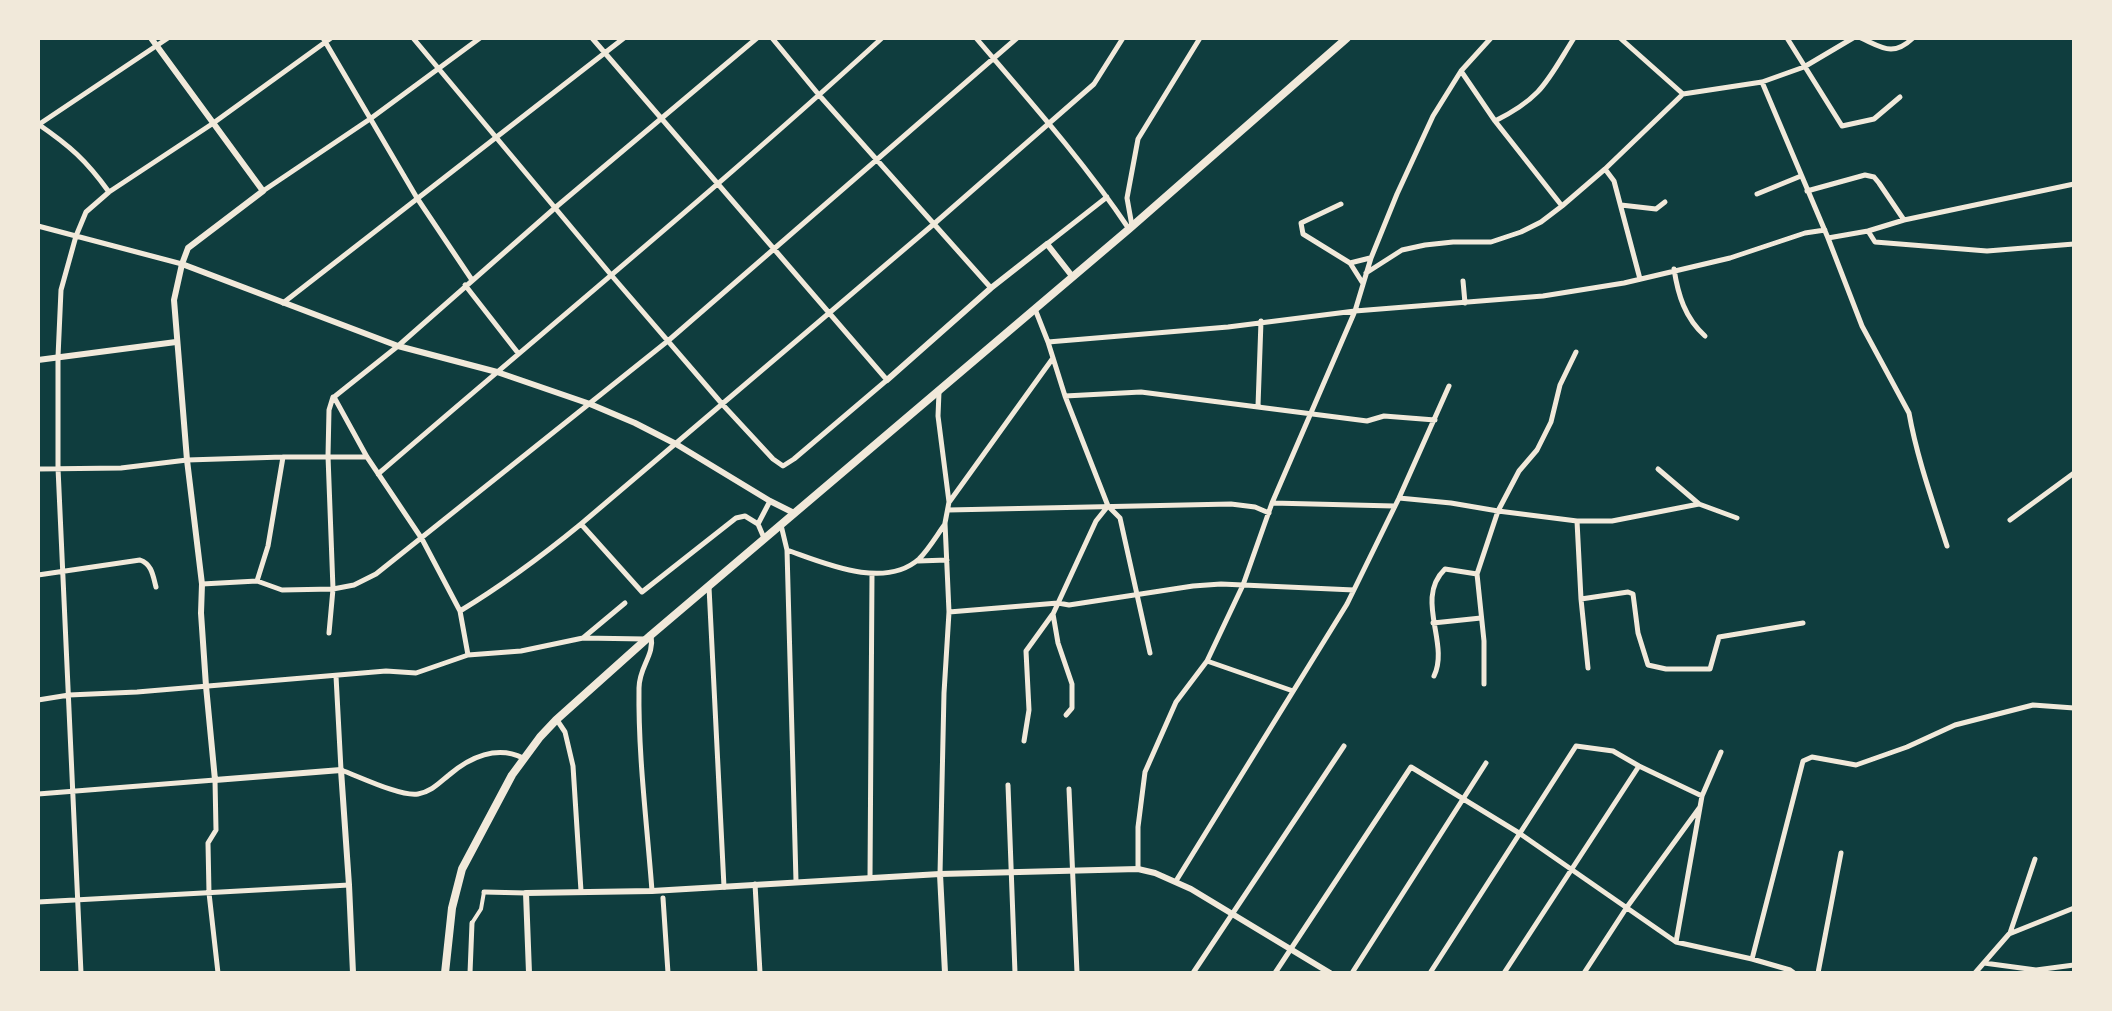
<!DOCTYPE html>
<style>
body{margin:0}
#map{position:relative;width:2112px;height:1011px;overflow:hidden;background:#0f3d3e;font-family:"Fira Sans Condensed",sans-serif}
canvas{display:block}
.frame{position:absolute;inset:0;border:40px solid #f1e9da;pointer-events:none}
</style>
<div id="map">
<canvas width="2112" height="1011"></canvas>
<div class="frame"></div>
</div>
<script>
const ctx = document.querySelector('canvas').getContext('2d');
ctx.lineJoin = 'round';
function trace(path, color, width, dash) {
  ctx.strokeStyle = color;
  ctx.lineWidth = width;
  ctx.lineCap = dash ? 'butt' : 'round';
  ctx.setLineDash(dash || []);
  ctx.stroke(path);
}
trace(new Path2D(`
 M472,923L481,909L484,892`), '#f1e9da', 4);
trace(new Path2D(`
 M323,38L417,198L472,280
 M413,38L612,276L723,405L773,459L783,466L794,459L887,380L592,38
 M772,38L819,95L991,288
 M976,38C1029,100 1084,162 1129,229
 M1620,38L1683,94
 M1787,38L1842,126L1874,119L1900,97
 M1861,38C1883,48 1893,57 1913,38
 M1461,71L1495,121L1562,206
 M1762,82L1828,238L1862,326L1909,413C1917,458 1933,502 1947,546
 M1495,121C1543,97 1547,81 1574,38
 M38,124C70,146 86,160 109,192
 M38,125L168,38
 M1605,169L1614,181L1640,279
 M263,191L370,119L480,38
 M1807,191L1865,175L1874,177L1879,183L1904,220
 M1757,194L1801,176
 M1341,204L1301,223L1303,234L1350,263L1370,258
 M1621,205L1656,209L1665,202
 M38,226L182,264
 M1132,226L1127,198L1138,139L1200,38
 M1868,231L1875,242L1987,251L2074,244
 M1828,238L1868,231L1904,220L2074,184
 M1047,244L1107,197
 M1350,263L1362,282
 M1674,269C1678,295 1685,318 1705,336
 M1366,273L1402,250L1425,245L1453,242H1491L1521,232L1541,222L1562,206L1605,169L1683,94L1762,82L1804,67L1853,38
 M1463,281L1465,303
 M465,285L518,353
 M283,303L624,38
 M1035,309L1048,342L1065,396L1108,506L1120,518L1150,653
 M1048,342L1228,327L1355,311L1543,296L1624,283L1730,258L1805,233L1825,230
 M939,392L938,416L949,502L945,523L949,612L944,693L940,874
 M1065,396L1141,392L1367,421L1384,416L1435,420
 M334,397L398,346L556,207L757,38
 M334,397L367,457L422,539L460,611L468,655
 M1258,406L1261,321
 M38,469L121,468L187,460L283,457H367
 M1658,469L1699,504L1737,518
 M378,474C546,329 718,188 882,38
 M1399,498L1451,503L1498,511L1577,521H1612L1699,504
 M950,501L1053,358
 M1272,503L1394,506
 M948,510L1231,504L1255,507L1269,513
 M2010,520L2074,473
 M1577,521L1581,599L1588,668
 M581,524L642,592L736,518L745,516L758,524L764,538
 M758,524L770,501
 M781,525L787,550L796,881
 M787,550C824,563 884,590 919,559C929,549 937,535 945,524
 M918,561L947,560
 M38,575L140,560C152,564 153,576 156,587
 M257,581L268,546L283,457
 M202,584L257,581L282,590L333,589L354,585L376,574L669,340L1017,38
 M709,587L724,887
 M1581,599L1628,592L1633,594L1638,633L1648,665L1666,669H1710L1719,637L1803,623
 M460,611C503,585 542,556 581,524L935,223L1094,84L1123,38
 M949,612L1058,603L1069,605L1193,586L1221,584L1354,590
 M1433,623L1481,618
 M329,633L333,589L328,456L329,410L333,397
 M651,635C655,656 639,666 639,688C638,755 647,824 652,891
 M583,638L625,603
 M1207,661L1293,691
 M336,676L341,770C358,776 401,797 418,794C431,792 439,783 449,775C470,757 497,745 523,758
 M1434,676C1450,643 1414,599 1445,569L1477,574
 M1484,684V641L1477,574L1498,511L1519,471L1537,450L1551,422L1560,385L1576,352
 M38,700L69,695L137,692L386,671L416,673L468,655L521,651L583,638L645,639
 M1066,715L1072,708V684L1058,643L1053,614L1096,521L1108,506
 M557,720L565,732L573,766L581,891
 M1024,741L1029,710L1026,651L1052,615
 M1008,785L1015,973
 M1069,789L1077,973
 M38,794L215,780L216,830L208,843L209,893L218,973
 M1138,869V827L1145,772L1176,702L1207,661L1243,585L1272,503L1355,311L1371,258L1397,194L1433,116L1461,71L1491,38
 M870,877L872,574
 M1176,881L1347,604L1399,498L1449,386
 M755,884L760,973
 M484,892L526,893
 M663,898L668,973
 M38,902L349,885
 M2010,933L2035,859
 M1676,942L1702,796L1721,752
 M1752,959L1803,761L1812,757L1856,765L1907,747L1955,725L2033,705L2074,708
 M1984,963L2036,970L2074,965
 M81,973L58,468V357L61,290L76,236L86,212L109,192L212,124L331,38
 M470,973L472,923
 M1193,973L1344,746
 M1275,973L1411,767L1519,833L1676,942L1752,959L1790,970L1794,973
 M1352,973L1486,763
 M1430,973L1576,746L1613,751L1639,766L1702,796
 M1504,973L1639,766
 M1584,973L1627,907L1700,807
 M1818,973L1841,853
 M1975,973L2009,934L2074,908`), '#f1e9da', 5);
trace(new Path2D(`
 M151,38L263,191L188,248L182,264L174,300L187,460L202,584L201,613L206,686L215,780L341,770L349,885L353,973
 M182,264L398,346L497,372L590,404L635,423L676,444L770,501L794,513
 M38,360L176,342
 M887,380L991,288L1047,244L1072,276
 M940,874L945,973
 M529,973L526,893L652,891L940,874L1138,869L1155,873L1191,889L1330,973`), '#f1e9da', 6);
trace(new Path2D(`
 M445,973L452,908L462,869L512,775L540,737L556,720L651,635L1129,229L1347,38`), '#f1e9da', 8);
</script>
